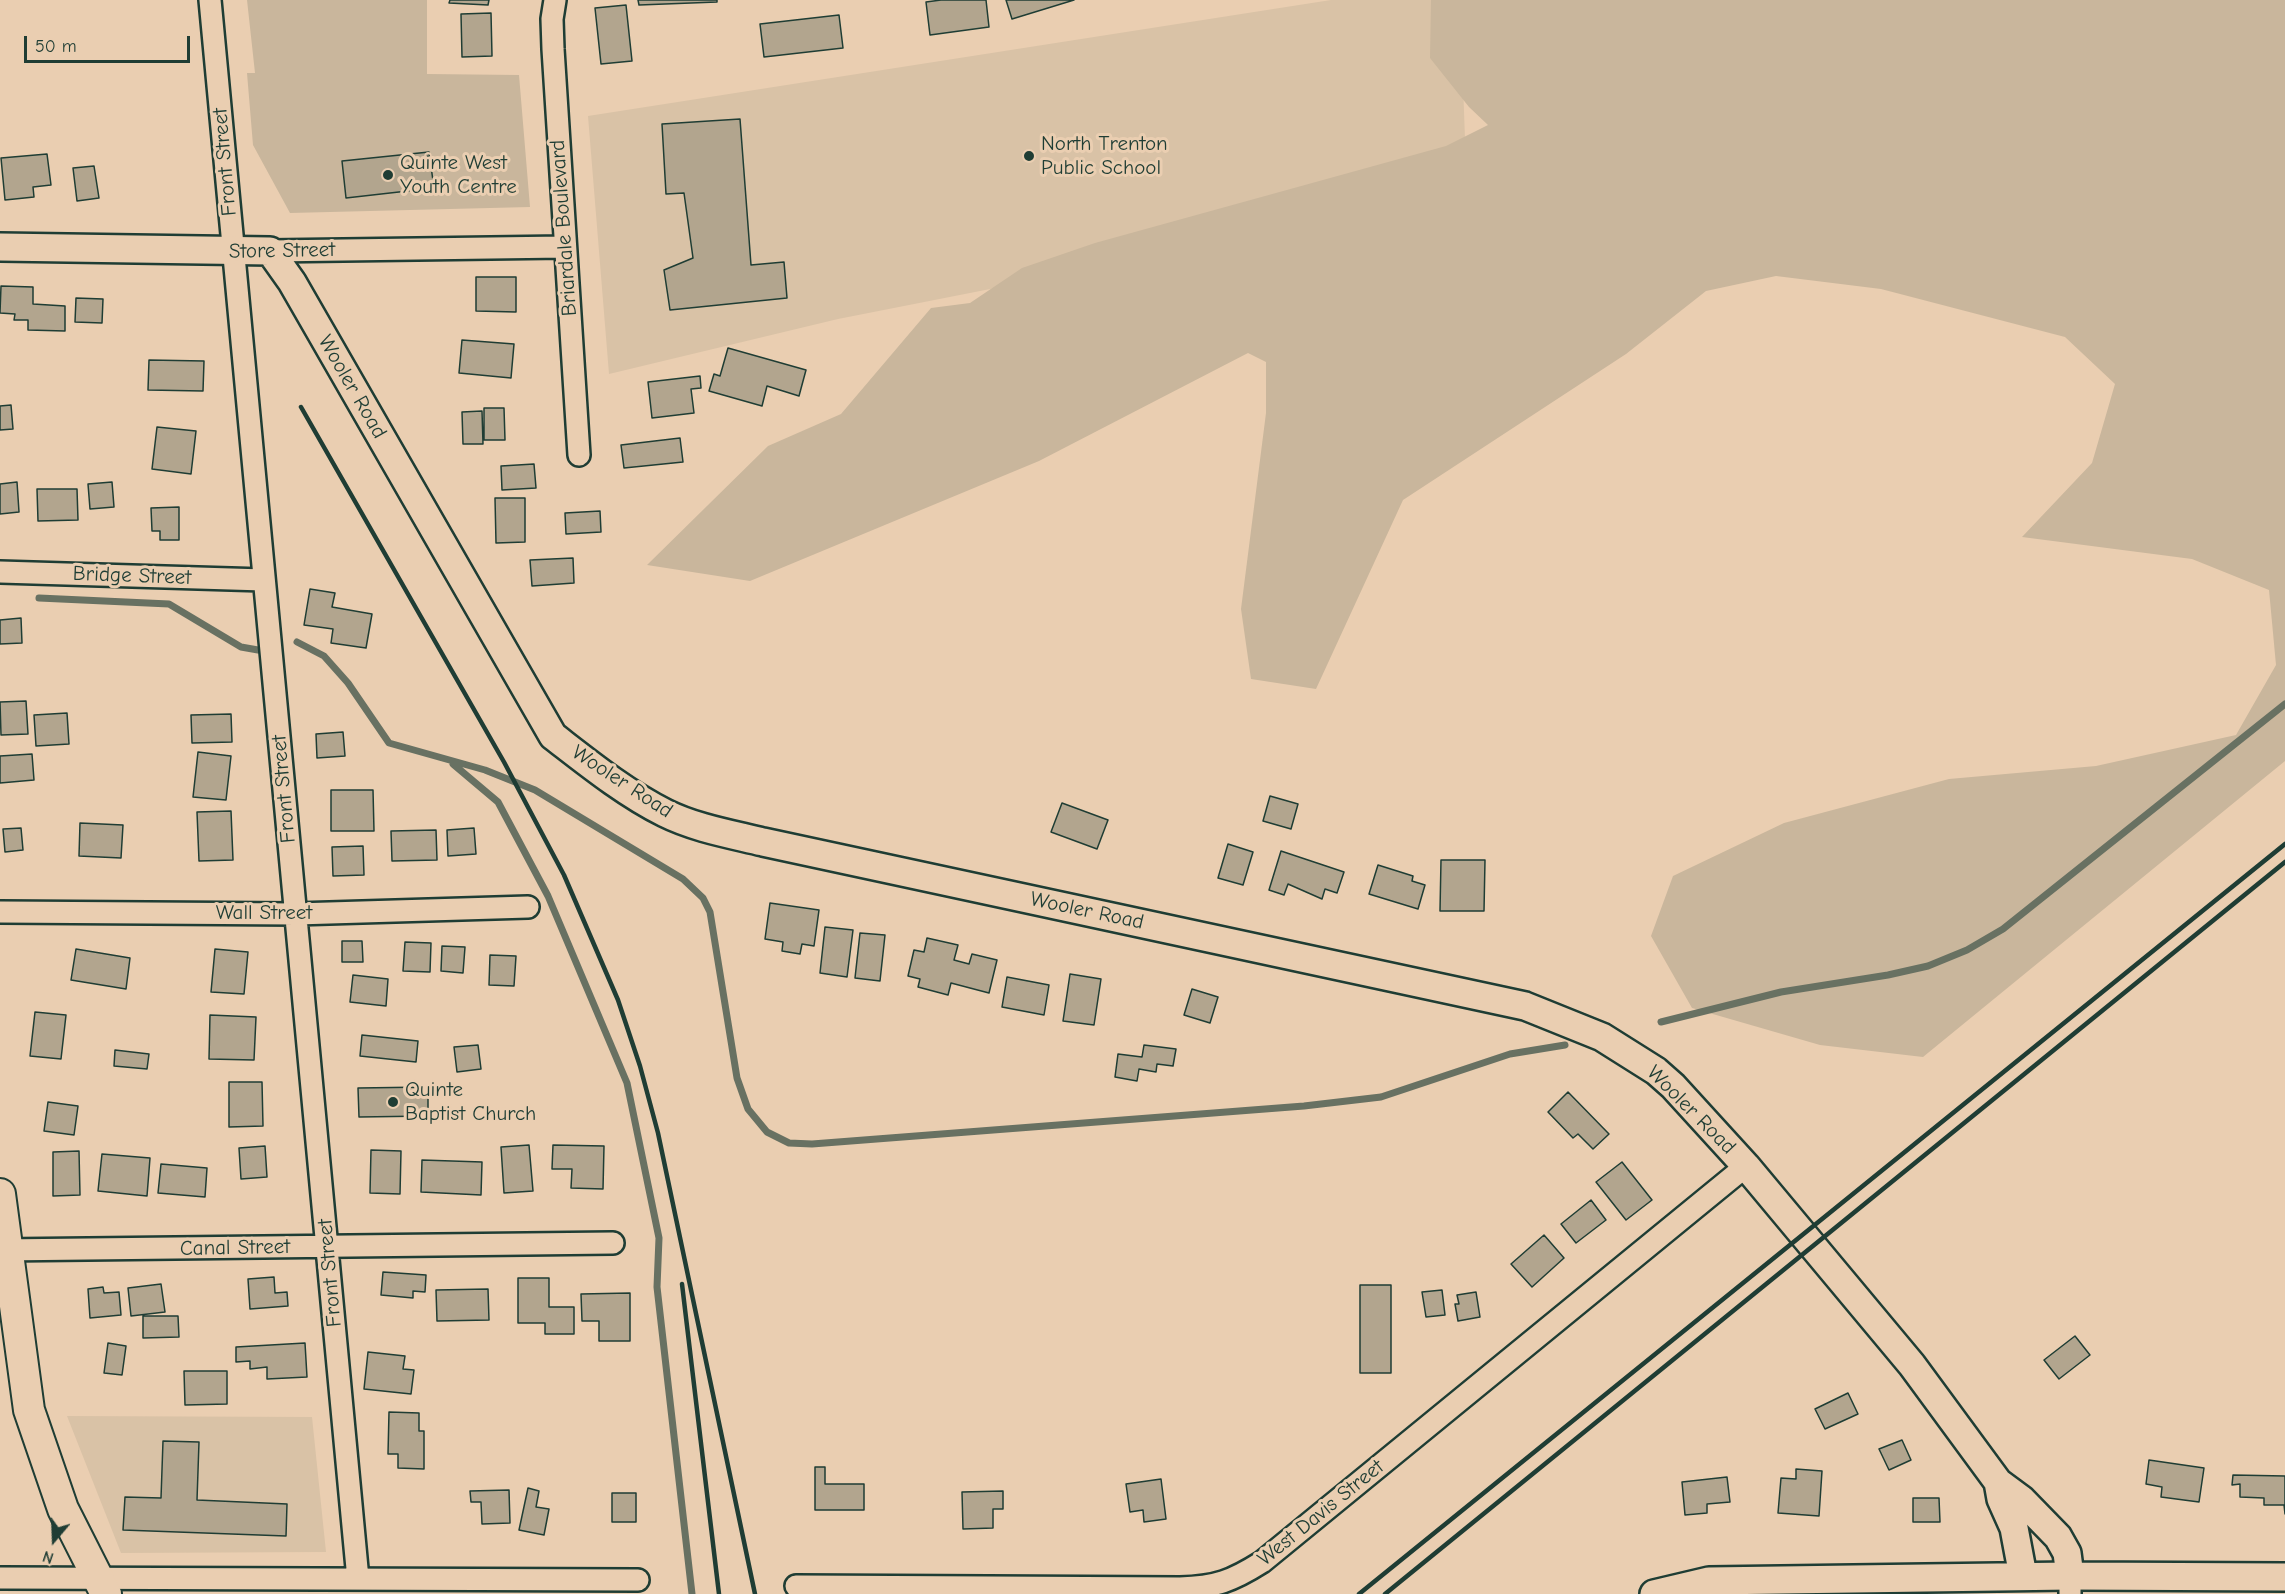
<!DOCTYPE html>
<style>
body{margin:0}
#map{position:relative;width:2285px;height:1594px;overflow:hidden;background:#eaceb1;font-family:"Comic Neue",sans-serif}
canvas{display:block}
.north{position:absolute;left:24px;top:1510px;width:60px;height:60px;-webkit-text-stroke:4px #eaceb1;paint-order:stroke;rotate:199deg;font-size:16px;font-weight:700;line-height:24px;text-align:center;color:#1f3d34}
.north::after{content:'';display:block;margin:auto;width:21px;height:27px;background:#1f3d34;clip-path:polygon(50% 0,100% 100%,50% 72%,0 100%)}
.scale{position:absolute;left:24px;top:36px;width:166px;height:27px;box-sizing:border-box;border:3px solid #1f3d34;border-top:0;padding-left:8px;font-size:18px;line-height:21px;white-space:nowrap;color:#1f3d34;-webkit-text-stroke:4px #eaceb1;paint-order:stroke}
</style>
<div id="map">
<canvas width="2285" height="1594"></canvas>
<div class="north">N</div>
<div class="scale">50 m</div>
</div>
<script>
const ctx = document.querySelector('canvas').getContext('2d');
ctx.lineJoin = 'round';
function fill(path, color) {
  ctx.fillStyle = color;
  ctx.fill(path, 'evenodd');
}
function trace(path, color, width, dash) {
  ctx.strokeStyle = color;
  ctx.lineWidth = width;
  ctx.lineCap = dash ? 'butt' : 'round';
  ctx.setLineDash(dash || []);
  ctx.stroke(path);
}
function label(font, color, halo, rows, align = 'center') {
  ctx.font = font + ' "Comic Neue",sans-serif';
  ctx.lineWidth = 6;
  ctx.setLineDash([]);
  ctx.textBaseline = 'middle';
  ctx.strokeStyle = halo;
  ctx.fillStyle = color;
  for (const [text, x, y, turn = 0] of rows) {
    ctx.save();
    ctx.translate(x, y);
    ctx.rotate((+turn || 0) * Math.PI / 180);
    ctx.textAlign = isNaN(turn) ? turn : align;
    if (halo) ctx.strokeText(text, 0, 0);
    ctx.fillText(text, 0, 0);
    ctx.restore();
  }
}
fill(new Path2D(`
 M1331,0H1460L1467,195L838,319L609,374L588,116Z
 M67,1416L312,1417L326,1552L121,1553Z`), '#d9c2a6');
fill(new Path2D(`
 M247,0H427V74L519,75L530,207L290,213L253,145L247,73H255Z
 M1431,0H2285V761L1923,1057L1820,1045L1692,1008L1651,936L1673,876L1784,823L1949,779L2096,766L2236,735L2276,665L2269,590L2192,559L2022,537L2092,463L2115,384L2065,337L1881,289L1776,276L1706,291L1626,354L1403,500L1316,689L1251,679L1241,609L1266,413V362L1248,353L1039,461L750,581L647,565L768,446L841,414L931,308L970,303L1022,268L1095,243L1446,146L1488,125L1469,107L1430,58Z`), '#c9b69c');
trace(new Path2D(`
 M39,598L169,604L241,647L258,650
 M297,642L324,656L348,683L389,743L485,770L535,790L683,879L703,898L710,912L737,1078L748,1109L767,1132L789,1143L812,1144L1304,1106L1381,1097L1510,1054L1565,1045
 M453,764L498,802L548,896L627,1083L659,1238L657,1287L692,1594
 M1661,1022L1781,992L1888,975L1928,966L1967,950L2003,929L2285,704`), '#687162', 7);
const building = new Path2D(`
 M450,0H489L488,5L449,3Z
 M638,0H717V2L639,5Z
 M941,0H986L989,27L930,35L926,2Z
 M1006,0H1074L1012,19Z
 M626,5L632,61L601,64L595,8Z
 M491,13L492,56L462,57L461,14Z
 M839,15L843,48L764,57L760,24Z
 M740,119L751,265L784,262L787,298L670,310L664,270L693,258L684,193L666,194L662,124Z
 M429,152L434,188L346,198L342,161Z
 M47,154L51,185L33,187L34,197L5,200L1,158Z
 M94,166L99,198L77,201L73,168Z
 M476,277H516V312L476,311Z
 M1,286L33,287V304L65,306V331L28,330V320H14L15,314L0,313Z
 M76,298L103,299L102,323L75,322Z
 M462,340L514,344L511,378L459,373Z
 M728,348L806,370L799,396L767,386L762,406L709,391L714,374L720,376Z
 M149,360L204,361L203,391L148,390Z
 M700,376L701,388L691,389L694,413L652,418L648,382Z
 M11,405L13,429L0,430V406Z
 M484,408H504L505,440H484Z
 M482,411L483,444H463L462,412Z
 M157,427L196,431L191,474L152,469Z
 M680,438L683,462L624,468L621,445Z
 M534,464L536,488L502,490L501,466Z
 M17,482L19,512L0,514V484Z
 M112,482L114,507L90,509L88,484Z
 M37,489H77L78,520L38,521Z
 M495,498H525V542L496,543Z
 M179,507V540H160V531H152L151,508Z
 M600,511L601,532L566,534L565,513Z
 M573,558L574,583L532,586L530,560Z
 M310,589L335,593L332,607L372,614L366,648L331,643L333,629L304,625Z
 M21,618L22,643L0,644V620Z
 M26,701L28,734L1,735L0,702Z
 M67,713L69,744L36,746L34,715Z
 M231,714L232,742L192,743L191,715Z
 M343,732L345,756L317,758L316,734Z
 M198,752L231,756L226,800L193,797Z
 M32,754L34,780L0,783V756Z
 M331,790H373L374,831H331Z
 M1270,796L1298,804L1291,829L1263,821Z
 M1062,803L1108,820L1097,849L1051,832Z
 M231,811L233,860L199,861L197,812Z
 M80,823L123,825L121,858L79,856Z
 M21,828L23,850L5,852L3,829Z
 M474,828L476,854L448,856L447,830Z
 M436,830L437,860L392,861L391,831Z
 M1228,844L1253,852L1243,885L1218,878Z
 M363,846L364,875L333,876L332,847Z
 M1281,851L1344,872L1337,893L1325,889L1322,899L1288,884L1284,895L1269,890Z
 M1441,860H1485L1484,911H1440Z
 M1378,865L1413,876L1412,881L1425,885L1418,909L1369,894Z
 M770,903L819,910L814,946L802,944L800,954L782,951L783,942L765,939Z
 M825,927L853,930L847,977L820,973Z
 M860,933L885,935L880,981L855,978Z
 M927,938L958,945L954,960L969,964L972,954L997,960L989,993L951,983L948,995L918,987L920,979L908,976L914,950L924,952Z
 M342,941H362L363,962H342Z
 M405,942L431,943L430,972L403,971Z
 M442,946L465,947L463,973L441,971Z
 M76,949L130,958L126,989L71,980Z
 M215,949L248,952L244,994L211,992Z
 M490,955L516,956L514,986L489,985Z
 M1070,974L1101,979L1094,1025L1063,1021Z
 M353,975L388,979L386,1006L350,1002Z
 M1007,977L1049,985L1044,1015L1002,1007Z
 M1192,989L1218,997L1210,1023L1184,1015Z
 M35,1012L66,1015L61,1059L30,1056Z
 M210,1015L256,1017L254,1060L209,1059Z
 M362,1035L418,1041L416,1062L360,1056Z
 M478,1045L481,1069L457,1072L454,1047Z
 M1144,1045L1176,1049L1173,1066L1157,1064L1156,1072L1139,1069L1137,1081L1115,1077L1118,1054L1142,1057Z
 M115,1050L149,1054L147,1069L114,1066Z
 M229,1082H262L263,1126L229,1127Z
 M428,1087V1116L359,1117L358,1088Z
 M1568,1092L1609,1134L1593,1149L1578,1134L1573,1138L1548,1112Z
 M48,1102L78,1106L74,1135L44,1131Z
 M529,1145L533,1191L504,1193L501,1147Z
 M553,1145L604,1146L603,1189L571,1188L572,1169H552Z
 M265,1146L267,1177L241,1179L239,1148Z
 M371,1150L401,1151L400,1194L370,1193Z
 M79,1151L80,1195L53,1196V1152Z
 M102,1154L150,1158L147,1196L98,1191Z
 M422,1160L482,1162L481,1195L421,1192Z
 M1622,1162L1652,1200L1626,1220L1596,1182Z
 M161,1164L207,1168L205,1197L158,1193Z
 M1591,1200L1606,1220L1576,1243L1561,1224Z
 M1544,1235L1564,1258L1532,1287L1511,1264Z
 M383,1272L426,1275L425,1292L413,1291V1298L381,1295Z
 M274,1277L275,1293L287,1292L288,1306L250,1309L248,1279Z
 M518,1278H549V1307H574V1334H545V1323H518Z
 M161,1284L165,1312L131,1316L128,1288Z
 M1360,1285H1391V1373H1360Z
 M103,1287L104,1293L119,1292L121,1315L90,1318L88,1289Z
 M488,1289L489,1320L437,1321L436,1290Z
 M1442,1290L1445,1315L1426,1317L1422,1292Z
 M1476,1292L1480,1317L1458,1321L1455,1304H1459L1457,1295Z
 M630,1293V1341H599V1321H582L581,1294Z
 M143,1316H178L179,1337L143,1338Z
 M2075,1336L2090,1355L2059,1379L2044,1360Z
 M108,1343L126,1346L122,1375L104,1373Z
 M305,1343L307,1377L267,1379V1367L250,1369V1361L236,1362V1347Z
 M368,1352L405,1356L403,1369L414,1370L411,1394L364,1389Z
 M184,1371H227V1404L185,1405Z
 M1848,1393L1858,1414L1825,1429L1815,1409Z
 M389,1412L419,1413V1431H424V1469L398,1468V1454H388Z
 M1902,1440L1911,1460L1889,1470L1879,1449Z
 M163,1441L199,1442L197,1500L287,1504L286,1536L123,1530L125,1497L161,1498Z
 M2149,1460L2204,1468L2199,1502L2161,1497L2162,1487L2146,1484Z
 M815,1467H825V1484H864V1510H815Z
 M1796,1469L1822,1471L1819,1516L1778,1513L1781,1478L1796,1479Z
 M2233,1475L2285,1476V1514L2284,1505H2264V1498L2240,1497V1484L2232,1485Z
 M1727,1477L1730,1502L1707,1504V1513L1685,1515L1682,1482Z
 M1161,1479L1166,1519L1144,1522L1143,1510L1130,1512L1126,1484Z
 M528,1488L539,1491L536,1507L549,1509L544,1535L519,1530Z
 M509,1490L510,1523L482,1524L481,1502H471L470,1491Z
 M1003,1491V1509H993V1528L963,1529L962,1492Z
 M612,1493H636V1522H612Z
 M1913,1498H1939L1940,1522H1913Z`);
fill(building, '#b2a58e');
trace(building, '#1f3d34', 1.5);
const minor = new Path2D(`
 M210,0L358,1579
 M555,0L552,19L553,49L579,455
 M270,251L564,247
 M0,572L264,580
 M0,912L296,914L528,907
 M0,1250L613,1243
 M2070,1576V1594
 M0,1578L638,1580
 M796,1586L1180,1588C1216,1587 1232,1581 1262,1562L1746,1166`);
const tertiary = new Path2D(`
 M0,247L270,251L292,282L553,736C588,763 625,793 665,813C695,828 730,834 763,842L1525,1006L1602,1037L1656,1071L1673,1086L1746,1166L1912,1365L1998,1482L2021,1499L2058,1537L2067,1553L2070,1576
 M1998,1482L2001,1499L2014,1528L2023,1576
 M1654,1594L1709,1581L2070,1576L2285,1577`);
const secondary = new Path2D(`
 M0,1194L29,1410L63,1509L106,1594`);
trace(minor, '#1f3d34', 26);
trace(tertiary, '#1f3d34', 32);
trace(secondary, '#1f3d34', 34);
trace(minor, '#eaceb1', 21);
trace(tertiary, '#eaceb1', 27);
trace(secondary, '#eaceb1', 30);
trace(new Path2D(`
 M301,407L504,762L564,875L618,1000L640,1066L658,1133L755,1594
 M682,1284L719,1594
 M1359,1594L2285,844
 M1385,1594L2285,862`), '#1f3d34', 4.5);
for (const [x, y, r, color] of [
 [1029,156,6,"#1f3d34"],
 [388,175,6,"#1f3d34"],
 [393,1102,6,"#1f3d34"]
]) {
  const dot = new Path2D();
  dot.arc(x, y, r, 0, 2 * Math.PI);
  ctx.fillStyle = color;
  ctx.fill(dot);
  trace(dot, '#eaceb1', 2);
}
label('21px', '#1f3d34', '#eaceb1', [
 ["North Trenton",1041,144],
 ["Public School",1041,168],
 ["Quinte West",400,163],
 ["Youth Centre",400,187],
 ["Quinte",405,1090],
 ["Baptist Church",405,1114]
], 'left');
label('21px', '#1f3d34', '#eaceb1', [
 ["Front Street",225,162,-95],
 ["Briardale Boulevard",564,228,-94],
 ["Store Street",282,251,-1],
 ["Wooler Road",352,387,60],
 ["Bridge Street",132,576,2],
 ["Wooler Road",622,782,33],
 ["Front Street",284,789,-95],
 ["Wooler Road",1087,911,12],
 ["Wall Street",264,913],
 ["Wooler Road",1691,1110,45],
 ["Canal Street",235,1248,-1],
 ["Front Street",330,1273,-95],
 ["West Davis Street",1321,1513,-39]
]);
</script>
